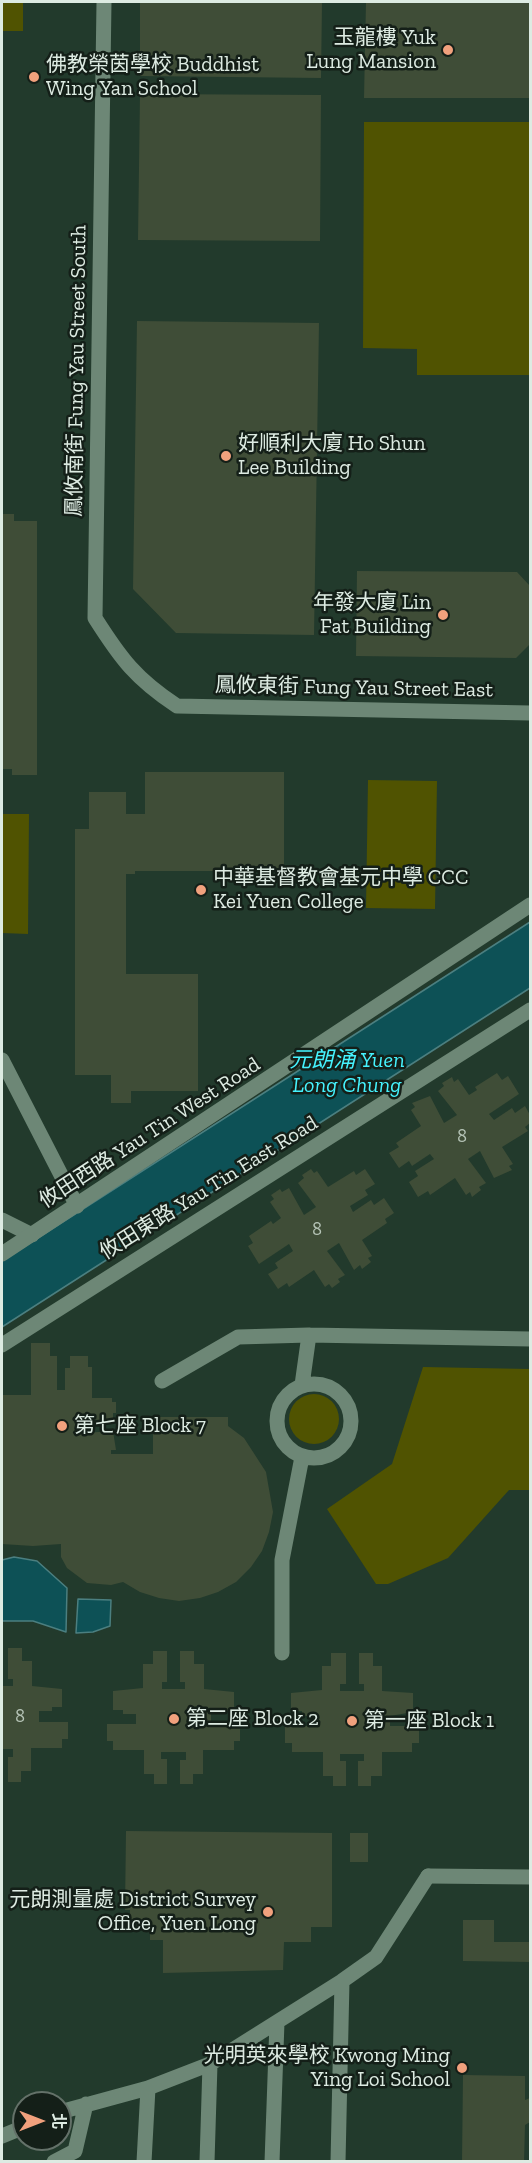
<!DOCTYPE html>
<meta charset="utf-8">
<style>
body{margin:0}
#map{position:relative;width:532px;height:2163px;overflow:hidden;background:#223a2c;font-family:"Zilla Slab","Noto Sans TC",serif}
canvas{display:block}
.frame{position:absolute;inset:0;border:3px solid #ddebe2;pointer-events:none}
.north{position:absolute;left:12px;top:2091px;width:60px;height:60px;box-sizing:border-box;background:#141f18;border:2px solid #647169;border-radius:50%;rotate:90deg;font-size:16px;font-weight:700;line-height:24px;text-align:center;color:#ddebe2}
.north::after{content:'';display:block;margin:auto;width:21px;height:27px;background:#f1a17d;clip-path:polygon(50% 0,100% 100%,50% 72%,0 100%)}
</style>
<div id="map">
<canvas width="532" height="2163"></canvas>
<div class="frame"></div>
<div class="north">北</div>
</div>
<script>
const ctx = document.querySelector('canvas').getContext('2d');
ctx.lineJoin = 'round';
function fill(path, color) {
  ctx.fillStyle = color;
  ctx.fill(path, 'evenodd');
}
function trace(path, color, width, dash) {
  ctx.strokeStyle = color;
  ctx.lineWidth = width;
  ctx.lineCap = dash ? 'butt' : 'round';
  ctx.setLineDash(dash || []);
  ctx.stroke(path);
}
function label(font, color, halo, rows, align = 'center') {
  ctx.font = font + ' "Zilla Slab","Noto Sans TC",serif';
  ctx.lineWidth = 5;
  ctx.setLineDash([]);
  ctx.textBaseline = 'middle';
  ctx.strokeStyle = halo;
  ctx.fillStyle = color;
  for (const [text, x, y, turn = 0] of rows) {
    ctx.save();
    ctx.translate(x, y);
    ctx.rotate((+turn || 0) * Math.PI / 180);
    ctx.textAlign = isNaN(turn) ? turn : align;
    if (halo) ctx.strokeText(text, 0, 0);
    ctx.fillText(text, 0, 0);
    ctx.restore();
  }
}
fill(new Path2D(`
 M2,2H23V31H2Z
 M364,122H530V375H417V349L363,348Z
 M368,780L437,781L435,909L366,908Z
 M2,814H29L28,934L2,933Z
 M423,1367L530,1369V1490H509L448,1558L388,1584H376L327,1509L392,1464Z
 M289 1419a25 25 0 1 1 50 0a25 25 0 1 1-50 0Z`), '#505301');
const water = new Path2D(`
 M530,922V988L2,1327V1261Z
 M14,1557L37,1561L67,1588L66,1632L33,1621H2V1560Z
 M78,1599L111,1600L110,1626L93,1632L76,1633Z`);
fill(water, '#0d5156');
trace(water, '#4b7f80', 1.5);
fill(new Path2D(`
 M140,2H322L321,78L140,76Z
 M366,2H530V98H364Z
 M140,94L321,95L320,241L138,240Z
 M137,321L319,323L314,635L176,633L133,589Z
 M2,514H14V521H37V775H12V769H2Z
 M357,571L517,572L530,586V644L516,658L356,656Z
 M145,772H284V871H135V874H126V974H198V1091H131V1103H111V1075H75V829H89V792H126V814H145Z
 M497,1073L502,1080L508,1076L519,1094L489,1114L494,1120L512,1108L515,1113L525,1106L530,1115V1123L525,1127L528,1131L502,1147L513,1164L509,1166L512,1170L494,1178L480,1151L468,1159L486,1183L479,1187L481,1190L472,1197L470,1192L466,1195L455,1178L430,1195L428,1191L418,1197L409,1182L418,1176L415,1171L434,1159L430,1154L412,1166L409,1161L399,1168L389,1153L399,1147L396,1143L421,1126L411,1110L415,1107L412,1103L430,1096L444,1123L457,1115L438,1091L444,1086L442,1083L452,1077L454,1082L458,1079L469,1095L477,1090L475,1087Z
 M311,1169L314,1173L317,1171L328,1187L354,1171L356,1175L365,1169L375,1184L365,1190L368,1195L350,1206L353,1212L371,1200L374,1205L384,1198L394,1213L385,1219L387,1223L362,1240L372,1256L368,1258L371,1262L362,1269L360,1265L354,1270L339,1243L327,1251L345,1275L338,1279L340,1282L332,1288L329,1284L325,1287L314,1270L289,1287L287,1283L278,1289L268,1274L278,1268L275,1263L293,1251L289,1244L259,1264L248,1246L253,1243L249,1236L271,1221L273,1224L281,1218L270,1202L274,1199L271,1195L280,1189L282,1192L289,1188L304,1215L316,1207L298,1183L304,1178L302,1175Z
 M31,1343H50V1356H57V1390H65V1368H70V1356H88V1367H92V1398H112V1402H116V1413H113V1421L84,1419V1433L113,1431L116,1450H111V1454H153V1417H228V1426L244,1438L266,1472L273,1512L269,1532L262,1551L251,1567L236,1582L218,1592L200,1598L179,1601L159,1598L140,1592L123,1582L111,1585L87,1583L67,1568L61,1557V1544L33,1546L2,1544V1395H31Z
 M8,1648H22V1661H32V1686L62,1689V1707H52V1711H39V1722H68V1739H62V1748H31V1771H21V1782H8V1757H13V1749H2V1686H13V1679H8Z
 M153,1651H167V1682H162V1689H185V1682H180V1651H194V1664H204V1689L234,1692V1710L211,1714V1724H240V1741H234V1750H203V1774H193V1784H180V1760H186V1752H161V1759H167V1784H154V1774H144V1750H113V1741H107V1724H136V1714H123V1710H113V1691L143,1688V1664H153Z
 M331,1653H346V1684H340V1691H364V1684H359V1653H373V1666H382V1691L413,1693V1712L390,1716V1726H419V1743H412V1752H382V1776H371V1786H358V1761H364V1754H340V1761H346V1786H333V1776H323V1752H292V1743H285V1726H315V1716H302V1711H291V1693L322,1690V1666H331Z
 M126,1831L332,1833V1927H311V1942H284L283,1970L163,1973V1940H150V1924H130V1910H125Z
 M350,1833H368V1862H350Z
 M463,1920H494V1942H530V1962L463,1961Z
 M463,2075L525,2076V2100L530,2098V2122L525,2125L524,2162H462Z`), '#3f4d37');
trace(new Path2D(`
 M2,1220L32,1235
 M162,1381L238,1337L309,1335L530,1339
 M277 1421a37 37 0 1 1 74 0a37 37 0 1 1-74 0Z
 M302,1385L309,1335
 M282,1653V1560L302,1457
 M60,2112L148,2088L210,2064L342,1981L376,1957L428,1876
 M2,2136L24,2127
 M54,2162L75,2151L86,2104
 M144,2162L148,2088
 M207,2162L210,2064
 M272,2162L277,2022
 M338,2162L342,1981`), '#6d8776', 15);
trace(new Path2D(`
 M104,2L95,618C121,659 136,679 177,706L530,713
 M2,1060L77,1206
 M2,1254L530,905
 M2,1345L530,1010
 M428,1876L530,1877`), '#6d8776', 15);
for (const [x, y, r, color] of [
 [448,50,6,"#f1a17d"],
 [34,77,6,"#f1a17d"],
 [226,456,6,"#f1a17d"],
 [443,615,6,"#f1a17d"],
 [201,890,6,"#f1a17d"],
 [62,1426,6,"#f1a17d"],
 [174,1719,6,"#f1a17d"],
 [352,1721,6,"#f1a17d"],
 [268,1912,6,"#f1a17d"],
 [462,2068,6,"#f1a17d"]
]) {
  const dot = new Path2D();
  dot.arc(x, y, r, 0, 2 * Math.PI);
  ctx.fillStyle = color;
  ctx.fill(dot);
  trace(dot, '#141f18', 2);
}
label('18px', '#b6c4b7', null, [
 ["8",462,1137],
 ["8",317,1230],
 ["8",20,1717]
]);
label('21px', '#ddebe2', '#141f18', [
 ["玉龍樓 Yuk",436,38,"right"],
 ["Lung Mansion",436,62,"right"],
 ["佛教榮茵學校 Buddhist",46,65],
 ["Wing Yan School",46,89],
 ["好順利大廈 Ho Shun",238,444],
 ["Lee Building",238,468],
 ["年發大廈 Lin",431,603,"right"],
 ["Fat Building",431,627,"right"],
 ["中華基督教會基元中學 CCC",213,878],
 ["Kei Yuen College",213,902],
 ["第七座 Block 7",74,1426],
 ["第二座 Block 2",186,1719],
 ["第一座 Block 1",364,1721],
 ["元朗測量處 District Survey",256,1900,"right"],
 ["Office, Yuen Long",256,1924,"right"],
 ["光明英來學校 Kwong Ming",450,2056,"right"],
 ["Ying Loi School",450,2080,"right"]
], 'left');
label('21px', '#ddebe2', '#141f18', [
 ["鳳攸南街 Fung Yau Street South",77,371,-89],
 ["鳳攸東街 Fung Yau Street East",354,688,1],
 ["攸田西路 Yau Tin West Road",150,1133,-33],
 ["攸田東路 Yau Tin East Road",209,1188,-32]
]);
label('italic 22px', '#45f2fd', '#141f18', [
 ["元朗涌 Yuen",347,1061],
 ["Long Chung",347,1086]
]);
</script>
